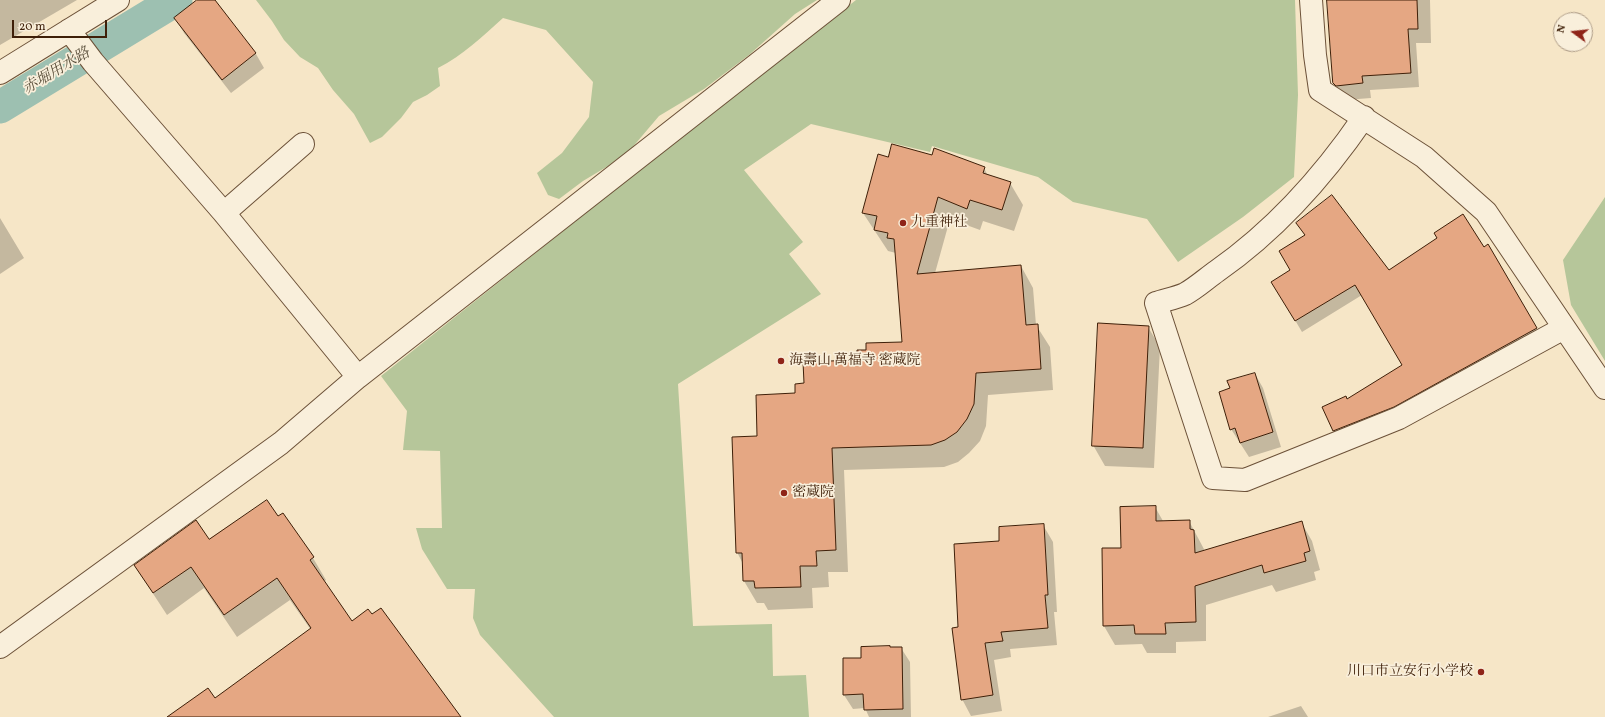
<!DOCTYPE html>
<meta charset="utf-8">
<style>
body{margin:0}
#map{position:relative;width:1605px;height:717px;overflow:hidden;background:#f6e6c7;font-family:Vollkorn,serif}
canvas{display:block}
.north{position:absolute;left:1553px;top:12px;width:40px;height:40px;box-sizing:border-box;background:#f9efdb;border:1px solid #ae9c87;border-radius:50%;rotate:285deg;font-size:11px;font-weight:700;line-height:16px;text-align:center;color:#3e1f08}
.north::after{content:'';display:block;margin:auto;width:14px;height:18px;background:#8f2418;clip-path:polygon(50% 0,100% 100%,50% 72%,0 100%)}
.scale{position:absolute;left:12px;top:20px;width:95px;height:18px;box-sizing:border-box;border:2px solid #3e1f08;border-top:0;padding-left:5px;font-size:12px;line-height:14px;white-space:nowrap;color:#3e1f08;-webkit-text-stroke:3px #f9efdb;paint-order:stroke}
</style>
<div id="map">
<canvas width="1605" height="717"></canvas>
<div class="north">N</div>
<div class="scale">20 m</div>
</div>
<script>
const ctx = document.querySelector('canvas').getContext('2d');
ctx.lineJoin = 'round';
function fill(path, color) {
  ctx.fillStyle = color;
  ctx.fill(path, 'evenodd');
}
function trace(path, color, width, dash) {
  ctx.strokeStyle = color;
  ctx.lineWidth = width;
  ctx.lineCap = dash ? 'butt' : 'round';
  ctx.setLineDash(dash || []);
  ctx.stroke(path);
}
function label(font, color, halo, rows, align = 'center') {
  ctx.font = font + ' Vollkorn,"Noto Serif JP",serif';
  ctx.lineWidth = 3.5;
  ctx.setLineDash([]);
  ctx.textBaseline = 'middle';
  ctx.strokeStyle = halo;
  ctx.fillStyle = color;
  for (const [text, x, y, turn = 0] of rows) {
    ctx.save();
    ctx.translate(x, y);
    ctx.rotate((+turn || 0) * Math.PI / 180);
    ctx.textAlign = isNaN(turn) ? turn : align;
    if (halo) ctx.strokeText(text, 0, 0);
    ctx.fillText(text, 0, 0);
    ctx.restore();
  }
}
fill(new Path2D(`
 M256,0H817L795,14L749,55L704,89L659,116L631,149L608,166L583,181L559,199L548,195L537,173L562,153L589,117L593,82L546,30L503,18C482,37 463,55 438,68L440,86L427,95L413,102L401,118L382,137L370,143L354,114L333,90L318,68L300,57L284,40L272,21Z
 M856,0H1295L1298,95L1294,177L1243,217L1178,262L1147,219L1073,202L1038,177L932,146L930,152L811,124L744,170L803,242L789,254L821,294L678,384L693,626L772,624L773,676L806,675L809,717H554L480,635L473,618L475,589H447L422,549L416,528H442L440,451L403,450L407,411L381,376L587,212Z
 M1605,197V361L1571,305L1563,260Z`), '#b6c69a');
fill(new Path2D(`
 M0,0H77L0,45Z
 M198,0H214L256,54L264,68L231,93L184,33L175,18Z
 M1328,0H1430L1431,43H1416L1419,87L1370,90L1371,98L1345,100L1342,98L1334,83Z
 M888,158L984,168L988,176L1010,183L1023,205L1014,231L983,221L980,230L950,219L935,273L1021,266L1033,288L1036,325L1050,347L1053,390L988,395L986,426L980,441L969,453L958,462L944,467L844,470L848,572H828L829,587L812,588L813,608L768,610L764,603H757L744,581L743,564L737,552L758,437L805,384L858,360L867,351L903,342L896,253L888,251L863,213Z
 M0,218L24,258L0,274Z
 M1297,223L1389,271L1483,248L1487,245L1543,340L1340,442L1334,431L1347,400L1403,366L1362,295L1302,332L1279,293L1291,271L1305,236Z
 M1148,327L1160,347L1154,468L1105,466L1093,445Z
 M1255,374L1263,388L1281,447L1249,457L1231,429V389Z
 M1155,507L1163,521H1189L1205,551L1301,522L1312,541L1320,570L1314,572L1316,580L1276,592L1272,585L1206,605V641L1176,642V653H1147L1142,644L1115,645L1104,626L1103,549H1122Z
 M278,517L313,558L326,580L323,582L352,622L460,717H169L214,699L311,630L290,600L237,637L204,588L167,615L135,566Z
 M1043,525L1053,542L1057,612H1054L1057,645L1010,649L1011,657L994,660L1002,711L971,716L962,699L959,628L1000,542Z
 M901,648L910,662L911,717H869L865,708L853,709L844,695L862,659Z
 M1301,706L1308,717H1268Z`), '#0003');
trace(new Path2D(`
 M0,107L176,0`), '#9dc0b1', 33);
const building = new Path2D(`
 M197,0H215L256,53L222,80L174,18Z
 M1327,0H1417L1418,29H1408L1411,73L1362,76L1363,83L1336,86L1333,83Z
 M892,144L932,155L934,148L985,167L983,173L1011,182L1002,210L970,200L967,209L938,197L917,274L1021,265L1026,325L1038,324L1041,369L976,373L974,404L967,419L957,432L945,440L931,445L832,448L836,550L816,551L817,566H800L801,587L755,588L754,581H743L742,553H736L732,437L757,436L756,395L795,393V384L804,383L803,362L857,360V350H866V343L902,342L894,239L887,238L888,233L874,230L877,216L862,213L878,154L888,157Z
 M1332,195L1389,270L1437,238L1434,233L1463,214L1484,247L1488,244L1537,328L1394,407L1333,431L1322,407L1346,396L1347,399L1402,365L1355,285L1295,321L1271,282L1290,270L1279,251L1305,235L1296,223Z
 M1098,323L1149,326L1143,448L1092,446Z
 M1255,373L1273,432L1240,443L1235,428L1230,430L1219,392L1230,388L1227,381Z
 M267,500L278,516L283,513L314,557L310,560L352,621L368,609L372,614L381,608L461,717H167L208,688L215,698L311,628L277,578L224,615L191,567L153,593L134,565L196,520L209,539Z
 M1156,506V521L1190,520V529L1194,530L1195,553L1302,521L1310,551L1304,553L1306,561L1264,573L1262,565L1195,586L1196,622L1165,623L1166,634H1135L1134,625L1103,626L1102,548H1121L1120,507Z
 M1044,524L1048,595H1045L1048,628L1001,632L1003,641L985,643L993,695L961,700L952,628L958,627L954,544L999,541V527Z
 M890,646V647H902L903,709L864,710L863,694L843,695V658H861V647Z`);
fill(building, '#e5a783');
trace(building, '#3e1f08', 1);
const minor = new Path2D(`
 M1311,0L1315,55L1320,90L1424,157L1486,212L1605,388
 M69,30L93,62L224,213L358,377L839,0
 M0,73L118,0
 M1364,117C1323,177 1277,229 1217,271C1207,278 1196,288 1185,294C1176,298 1165,300 1156,303L1213,478L1245,480L1399,418L1564,328
 M224,213L303,144
 M0,647L281,443L358,377`);
trace(minor, '#6c5138', 24);
trace(minor, '#f9efdb', 22);
for (const [x, y, r, color] of [
 [903,223,4,"#8f2418"],
 [781,361,4,"#8f2418"],
 [784,493,4,"#8f2418"],
 [1481,672,4,"#8f2418"]
]) {
  const dot = new Path2D();
  dot.arc(x, y, r, 0, 2 * Math.PI);
  ctx.fillStyle = color;
  ctx.fill(dot);
  trace(dot, '#f9efdb', 1.5);
}
label('14px', '#3e1f08', '#f9efdb', [
 ["九重神社",911,223],
 ["海壽山 萬福寺 密蔵院",789,361],
 ["密蔵院",792,493],
 ["川口市立安行小学校",1473,672,"right"]
], 'left');
label('italic 15px', '#5a4f3b', '#f9efdb', [
 ["赤堀用水路",57,72,-31]
]);
</script>
